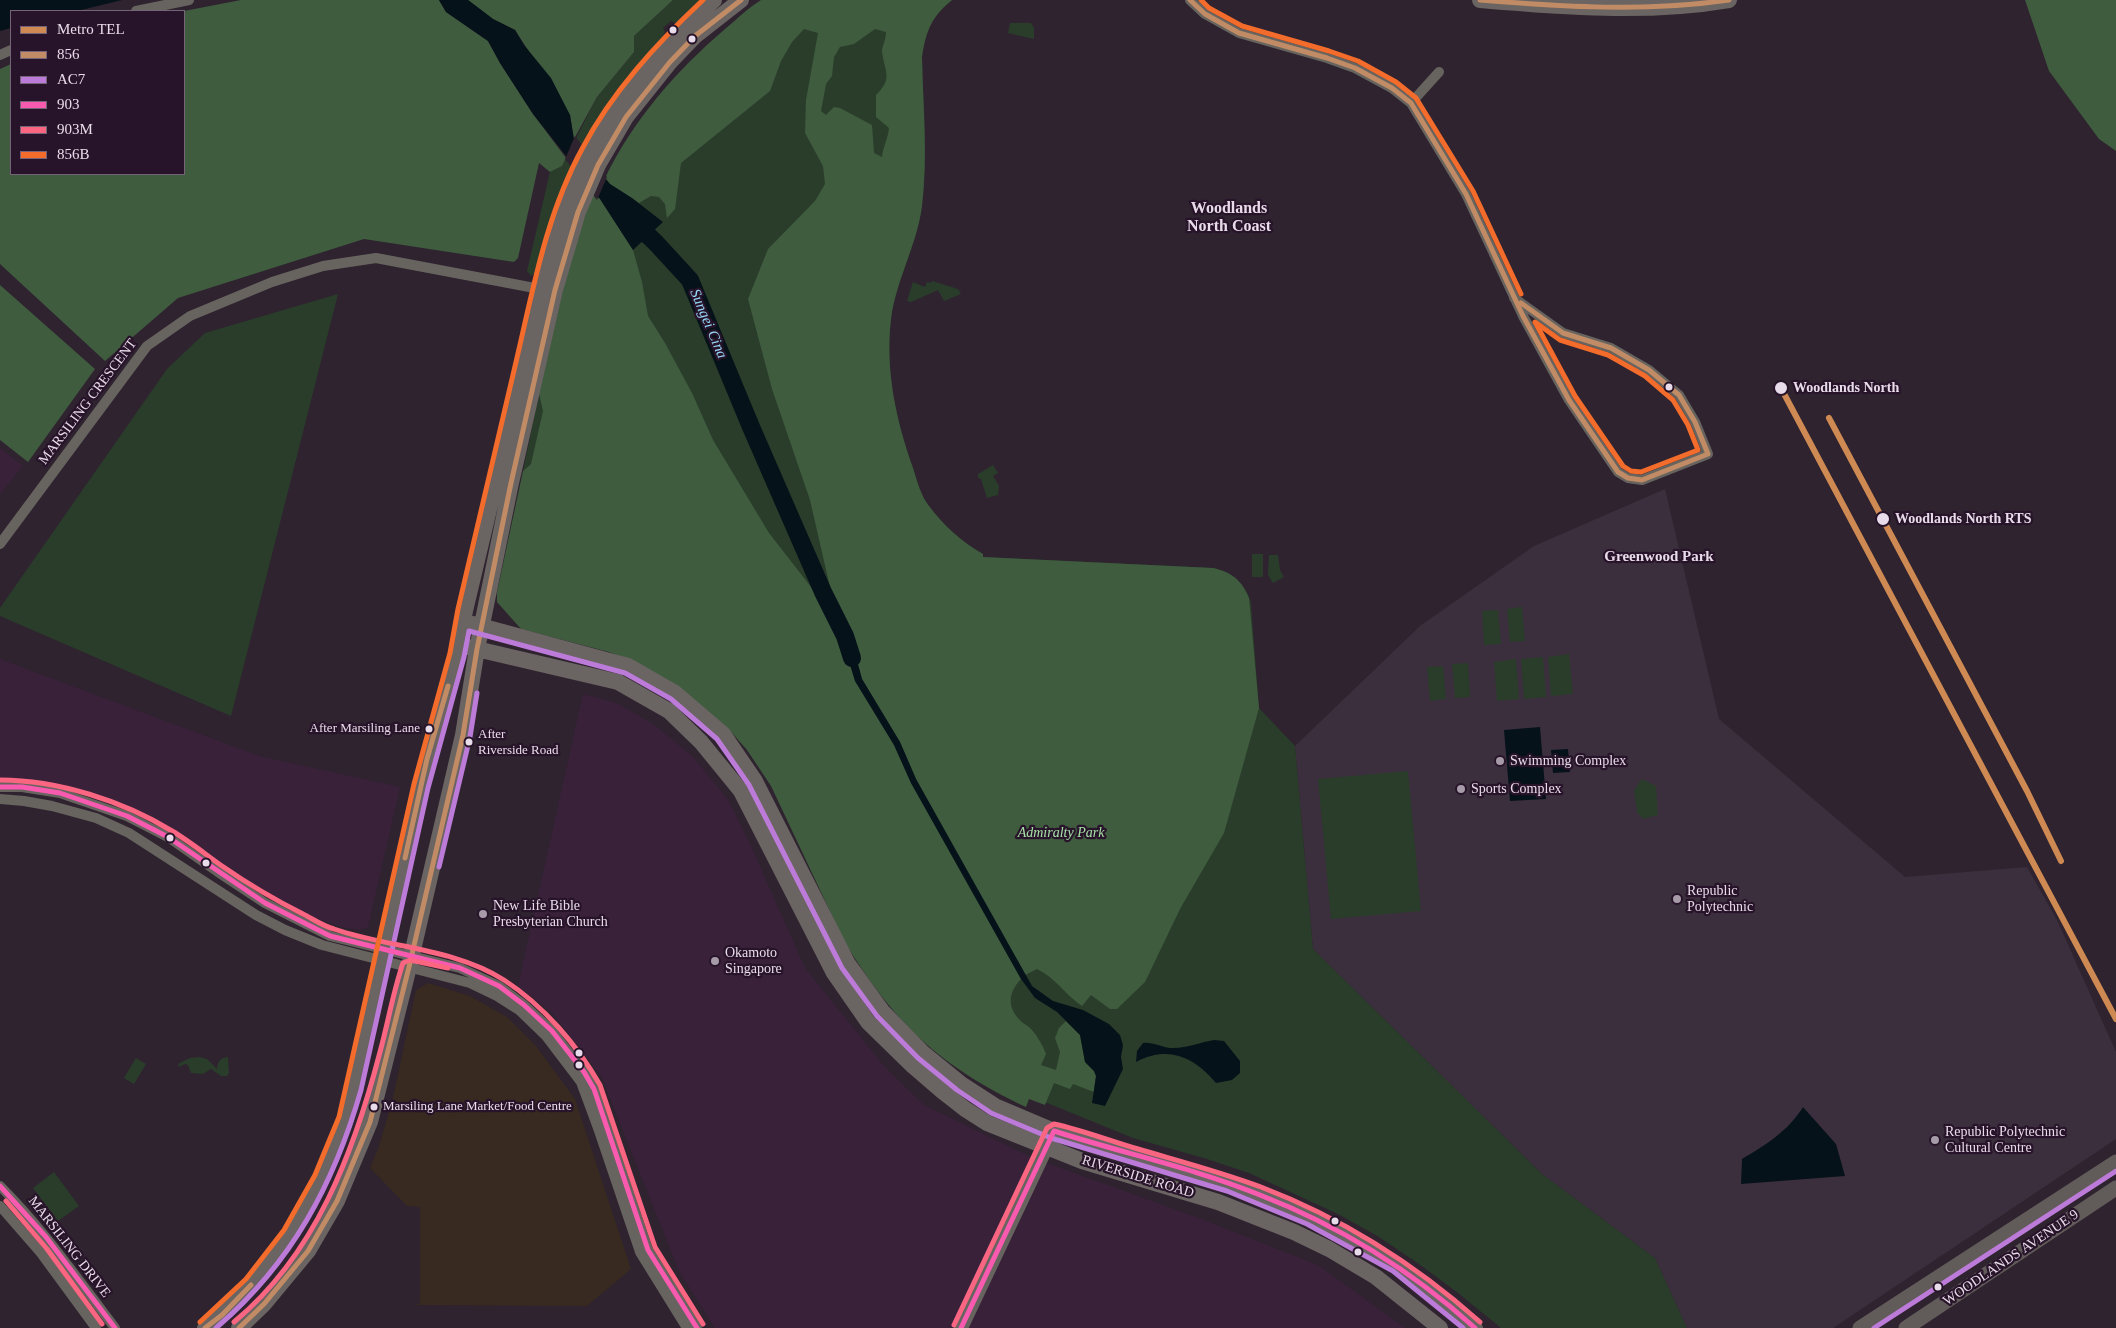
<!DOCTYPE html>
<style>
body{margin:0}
#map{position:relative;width:2116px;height:1328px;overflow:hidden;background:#2e232f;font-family:"Times New Roman",serif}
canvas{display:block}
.legend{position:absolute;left:10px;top:10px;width:175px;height:165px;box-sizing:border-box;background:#28142a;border:1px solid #756477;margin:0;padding:6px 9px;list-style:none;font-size:15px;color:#e9dcea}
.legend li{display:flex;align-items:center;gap:10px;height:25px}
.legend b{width:25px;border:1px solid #756477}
</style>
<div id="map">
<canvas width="2116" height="1328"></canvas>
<ul class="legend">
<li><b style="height:6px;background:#ce8a52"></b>Metro TEL</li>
<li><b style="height:6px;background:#c18c65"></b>856</li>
<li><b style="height:6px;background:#bd7bd9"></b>AC7</li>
<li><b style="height:6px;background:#f75aaf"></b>903</li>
<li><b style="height:6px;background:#fa6682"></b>903M</li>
<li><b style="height:6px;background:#f36c2b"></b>856B</li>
</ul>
</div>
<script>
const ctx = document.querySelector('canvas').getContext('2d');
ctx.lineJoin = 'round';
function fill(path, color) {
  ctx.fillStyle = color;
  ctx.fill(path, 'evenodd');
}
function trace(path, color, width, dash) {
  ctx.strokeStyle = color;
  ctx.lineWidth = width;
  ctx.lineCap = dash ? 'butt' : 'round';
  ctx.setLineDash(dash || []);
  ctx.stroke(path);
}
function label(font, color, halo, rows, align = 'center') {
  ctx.font = font + ' "Times New Roman",serif';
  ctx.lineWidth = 4.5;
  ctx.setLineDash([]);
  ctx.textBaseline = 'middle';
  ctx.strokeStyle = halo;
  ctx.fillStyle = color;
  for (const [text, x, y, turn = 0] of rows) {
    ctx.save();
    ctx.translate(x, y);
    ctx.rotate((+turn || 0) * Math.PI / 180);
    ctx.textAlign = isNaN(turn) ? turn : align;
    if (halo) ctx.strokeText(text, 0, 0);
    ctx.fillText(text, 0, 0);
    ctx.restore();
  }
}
fill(new Path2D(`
 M428,983L470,996L507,1017L536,1046L575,1099L631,1269L587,1306L416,1305L420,1303V1207L407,1206L370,1168L378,1149L392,1102L416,990Z`), '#382a20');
fill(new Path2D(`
 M0,448L23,466L0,494Z
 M0,659L259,756L400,787L368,927L359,930L338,926L299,912L274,900L160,824L115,802L87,791L50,783L0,778Z
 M583,694L617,703L656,726L693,757L729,801L750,844L805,968L884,1066L924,1105L1033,1158L1196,1217L1318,1265L1405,1328H715L679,1271L601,1076L552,1013L518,986Z`), '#39213a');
fill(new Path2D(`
 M1665,489L1719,719L1905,877L2027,867L2057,920L2116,1052V1139L1833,1328H1687L1655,1258L1542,1174L1313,949L1295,746L1420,626L1534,546Z`), '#3c2f3d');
fill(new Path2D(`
 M673,0H705L678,24L671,21L663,28L665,32L662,38L632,75L537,272L531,276L527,271L550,172L562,166L597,97L634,52V36Z
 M952,0C931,17 926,31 922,57C923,106 928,157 922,206C917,245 896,280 891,319C885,370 896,420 913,468C917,481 921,496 929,506C943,525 963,543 983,554V557L1213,568C1233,573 1245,583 1251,603L1259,708L1295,746L1313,949L1542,1174L1655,1258L1687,1328H1501L1458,1293L1419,1264L1379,1237L1338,1214L1249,1173L1207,1159L1133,1138L1030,1096L796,814L530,465L523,471L539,394L543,408L578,249L611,167L764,3Z
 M1010,23H1031L1034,28V39L1008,33Z
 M932,281L958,289L961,294L944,301L938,290L911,302L907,301L913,282L925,287L927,282L931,283Z
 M338,294L231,716L0,616V608L167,369L205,333Z
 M993,465L998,473L993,476L999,486L998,495L987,498L981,479L978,478V474Z
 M1252,554H1263V577H1252Z
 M1269,555H1278L1280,570L1284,577L1273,583L1268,575Z
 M1522,607L1525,641L1510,642L1507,609Z
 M1498,610L1501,644L1484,645L1482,611Z
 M1569,654L1573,694L1551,696L1548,657Z
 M1543,657L1546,697L1524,699L1521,659Z
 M1516,659L1519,699L1497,701L1494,662Z
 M1468,663L1470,697L1455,698L1452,664Z
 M1443,666L1446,699L1430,701L1427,667Z
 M1408,771L1421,911L1331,919L1318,779Z
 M1642,779L1656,786L1658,815L1643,819L1637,812L1634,790Z
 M199,1057L207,1059L217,1069C218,1061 220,1058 228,1057L229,1073L227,1076H221L211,1069L203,1074L191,1073L188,1065L185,1064L179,1067L178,1064L190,1058Z
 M136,1058L146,1064L134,1084L124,1078Z
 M54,1172L79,1206L58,1221L33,1188Z`), '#2a3d2b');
fill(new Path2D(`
 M241,0H439L446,12L488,41L500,63L533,114L566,158L562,166L550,172L539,163L518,258L514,262L364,239L178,298L105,361L0,264V69L11,64V174H184V11Z
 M468,0H673L634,36V52L597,97L574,139L570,115L515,30L493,19Z
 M761,0H952C931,17 926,31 922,57C923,106 928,157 922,206C917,245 896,280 891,319C885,370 896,420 913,468C917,481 921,496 929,506C943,525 963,543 983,554V557L1213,568C1231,572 1242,580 1249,598L1259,708L1224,833L1180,909L1145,982L1117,1009H1110L1091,995L1082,1006C1065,995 1056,978 1037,969L1025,975L916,779L900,742L862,679L850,635L830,587L810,500L772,389L748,299L768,249L815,201L825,184L823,166L805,133L806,100L818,33L804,29L792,42L781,61L770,91L681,163L675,209L667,218L665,204L659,197L651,196L639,203L610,184L605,178C633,120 676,71 725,29C737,19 748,8 761,0ZM875,29L886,32C886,40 882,46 882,51C884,71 894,78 876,95V117L889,128C888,139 883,146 882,157L874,153L872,125L840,108L834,107L826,115L821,111L826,84L832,76L834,57L840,47L854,44Z
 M2025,0H2116V151L2099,139L2049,71Z
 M592,194L600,199L633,250L642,282L648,316L665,343L692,393L713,440L769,533L818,596L842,638L855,681L894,745L911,783L1021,979C1007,994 1007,1009 1023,1023C1026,1025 1030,1027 1032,1030C1038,1037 1043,1046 1046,1054L1041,1065L1056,1070L1060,1052L1055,1038L1059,1028L1066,1021L1080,1035L1085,1062L1094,1071L1096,1076L1094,1092L1073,1084L1070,1089L1054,1083L1045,1105L1029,1099L1026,1107C939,1066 894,1023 844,941L771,786L747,750L732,733L633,661L609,652L521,629L497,602V592L523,471L531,464L543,411L539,394L569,263Z
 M0,285L95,369L28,462L0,440Z`), '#3f5c3f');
fill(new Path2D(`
 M0,0H122L77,11H11V28L0,31Z
 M439,0H468L493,19L515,30L524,45L551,78L570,115L574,140L610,184L632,198L663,222L633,250L600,199L533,114L500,63L488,41L446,12Z
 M850,635L862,679L900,742L916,779L1032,986L1053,1001L1083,1010L1109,1024L1120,1035L1123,1045L1121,1057L1123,1069L1105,1106L1092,1103L1096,1076L1094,1071L1085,1062L1080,1035L1057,1012L1035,998L1021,979L911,783L894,745L855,681L842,638Z
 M1540,727L1546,799L1510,801L1504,730Z
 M1568,749L1570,772L1553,773L1551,750Z
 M1214,1040L1224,1041L1240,1061V1073L1232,1080L1216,1083C1194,1057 1168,1045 1136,1062L1137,1051L1143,1043C1153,1042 1161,1047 1170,1048C1186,1049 1200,1042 1214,1040Z
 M1803,1107L1836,1144L1845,1176L1741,1184L1742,1159C1766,1145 1788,1131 1803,1107Z`), '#061219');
fill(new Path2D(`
 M575,136L607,177L597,200L565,159Z`), '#2e232f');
trace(new Path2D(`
 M631,219L656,243L690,280L751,427L823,592L845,636L852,658`), '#061219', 18);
trace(new Path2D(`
 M1190,0L1205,14L1239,33L1327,58L1355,68L1392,88L1411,103L1466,194L1523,316L1569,400L1618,472L1628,478L1642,480L1708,454L1695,422L1679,395L1649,370L1611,348L1563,333L1514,298
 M136,11L189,0
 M0,55L11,50
 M1411,103L1439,72
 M0,544L147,346L190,316L272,282L323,266L376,258L540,289
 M0,787H22L60,793L127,816L168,837L218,872L265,903L330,936L460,968L499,986L524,1005L552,1031L584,1072L594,1089L648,1250L697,1328
 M0,799L24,801L52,806L96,818L129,833L256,915L285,930L322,945L470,983L497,996L519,1010L546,1036L581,1082L598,1128L640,1252L687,1328
 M0,1186C43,1229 78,1280 115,1328
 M0,1206L41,1253L96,1328`), '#67645f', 10);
trace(new Path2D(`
 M961,1328L1051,1138`), '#67645f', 14);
trace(new Path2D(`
 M1860,1328L2116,1162
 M1906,1328L2116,1188`), '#615b5a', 15);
trace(new Path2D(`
 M1480,0C1562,7 1647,14 1729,0
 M473,624L628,666L675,693L723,734L755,781L848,964L882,1011L923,1053L961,1084L995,1106L1054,1131L1230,1184L1310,1217L1397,1265L1435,1294L1475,1328
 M468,647L618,682L669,711L701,742L741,791L834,973L868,1022L913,1066L942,1091L965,1109L987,1123L1082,1161L1218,1202L1294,1232L1329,1249L1376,1277L1440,1328
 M205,1328C273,1275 317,1199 346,1119L421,786L457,655L465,611C484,528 504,445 524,362C540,291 554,218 588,153C619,95 665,44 714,0
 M239,1328L264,1304L308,1251L337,1201L370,1122L409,967L463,735L477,649L511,483L555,290L578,212L598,165L626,117L670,62L695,36L741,0`), '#6a6462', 16);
trace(new Path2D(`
 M1190,0L1205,14L1239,33L1327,58L1355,68L1392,88L1411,103L1466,194L1523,316L1569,400L1618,472L1628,478L1642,480L1708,454
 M1480,0C1564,7 1646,12 1729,0
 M1521,303L1563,333L1611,348L1649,370L1679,395L1695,422L1708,454
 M405,858L427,759L448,686
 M205,1328L222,1315L251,1285
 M239,1328L264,1304L308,1251L337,1201L370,1122L409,967L463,735L477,649L511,483L555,290L578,212L598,165L626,117L670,62L695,36L741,0`), '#c18c65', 5);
trace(new Path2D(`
 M439,867L470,737L477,693
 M216,1328C292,1263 334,1184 361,1090L428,788L464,657L469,631L625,673L671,699L717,739L749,785L842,968L877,1016L918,1058L957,1090L991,1113L1051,1138L1227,1191L1307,1224L1393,1271L1463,1328
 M1874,1328L2116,1171`), '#bd7bd9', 5);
trace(new Path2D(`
 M0,787H22L60,793L127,816L168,837L265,903L330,936L460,968L499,986L524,1005L552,1031L584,1072L594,1089L648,1250L697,1328
 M0,1186L46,1237L115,1328
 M961,1328L1054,1131C1122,1153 1194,1168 1260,1195C1340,1226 1412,1271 1475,1328`), '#f75aaf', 5);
trace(new Path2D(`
 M0,780C58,780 123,801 172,831C189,841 205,854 222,866C248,884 275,900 303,914C313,919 323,926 334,929C389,948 454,948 504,980C544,1006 577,1045 600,1085L655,1247L703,1324
 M6,1201L47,1249L102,1324
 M234,1322C316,1254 354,1152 380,1052C388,1023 393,992 403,963L410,960L448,968
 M954,1325L1047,1128L1054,1124C1082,1130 1110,1141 1138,1149C1179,1161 1221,1172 1261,1187C1342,1218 1416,1265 1480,1322`), '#fa6682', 5);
trace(new Path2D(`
 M1201,0L1209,8L1242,26L1329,51L1358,61L1396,82L1416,98L1473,191L1521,294
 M1535,322L1560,340L1608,355L1645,376L1673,400L1688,425L1698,450L1641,472L1631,471L1623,466L1575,396Z
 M200,1322L246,1279L284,1230L315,1175L339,1117L414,784L450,653L458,609C477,527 497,445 516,362C533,290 546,215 582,149C612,92 656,44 703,0`), '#f36c2b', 5);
trace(new Path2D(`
 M1781,388L2116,1019
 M1829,418L2027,791L2061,861`), '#ce8a52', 6);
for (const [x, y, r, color] of [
 [673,30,4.5,"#e9dcea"],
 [692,39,4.5,"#e9dcea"],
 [1669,387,4.5,"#e9dcea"],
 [1781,388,7,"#e9dcea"],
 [1883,519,7,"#e9dcea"],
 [429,729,4.5,"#e9dcea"],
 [469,742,4.5,"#e9dcea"],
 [1500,761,5,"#a89ba9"],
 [1461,789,5,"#a89ba9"],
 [170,838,4.5,"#e9dcea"],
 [206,863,4.5,"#e9dcea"],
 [1677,899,5,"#a89ba9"],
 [483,914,5,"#a89ba9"],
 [715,961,5,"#a89ba9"],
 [579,1053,4.5,"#e9dcea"],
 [579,1065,4.5,"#e9dcea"],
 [374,1107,4.5,"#e9dcea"],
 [1935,1140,5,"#a89ba9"],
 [1335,1221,4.5,"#e9dcea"],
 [1358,1252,4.5,"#e9dcea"],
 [1938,1287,4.5,"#e9dcea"]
]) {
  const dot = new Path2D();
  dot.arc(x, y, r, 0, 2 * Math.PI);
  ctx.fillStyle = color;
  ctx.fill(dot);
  trace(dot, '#28142a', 2);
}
label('13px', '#e9dcea', '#28142a', [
 ["After Marsiling Lane",420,729,"right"],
 ["After",478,735],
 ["Riverside Road",478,751],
 ["Marsiling Lane Market/Food Centre",383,1107]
], 'left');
label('bold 14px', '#e9dcea', '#28142a', [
 ["Woodlands North",1793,388],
 ["Woodlands North RTS",1895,519]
], 'left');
label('14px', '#e9dcea', '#28142a', [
 ["MARSILING CRESCENT",88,402,-53],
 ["RIVERSIDE ROAD",1138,1177,17],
 ["MARSILING DRIVE",69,1247,52],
 ["WOODLANDS AVENUE 9",2011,1258,-34]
]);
label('14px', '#e9dcea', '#28142a', [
 ["Swimming Complex",1510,761],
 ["Sports Complex",1471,789],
 ["Republic",1687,891],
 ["Polytechnic",1687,907],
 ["New Life Bible",493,906],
 ["Presbyterian Church",493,922],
 ["Okamoto",725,953],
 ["Singapore",725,969],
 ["Republic Polytechnic",1945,1132],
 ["Cultural Centre",1945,1148]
], 'left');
label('italic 14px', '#a6e0a6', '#28142a', [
 ["Admiralty Park",1061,833]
]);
label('italic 15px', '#95d7f6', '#28142a', [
 ["Sungei Cina",708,324,67]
]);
label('bold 15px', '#e9dcea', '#28142a', [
 ["Greenwood Park",1659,557]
]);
label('bold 16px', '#e9dcea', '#28142a', [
 ["Woodlands",1229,209],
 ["North Coast",1229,227]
]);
</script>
